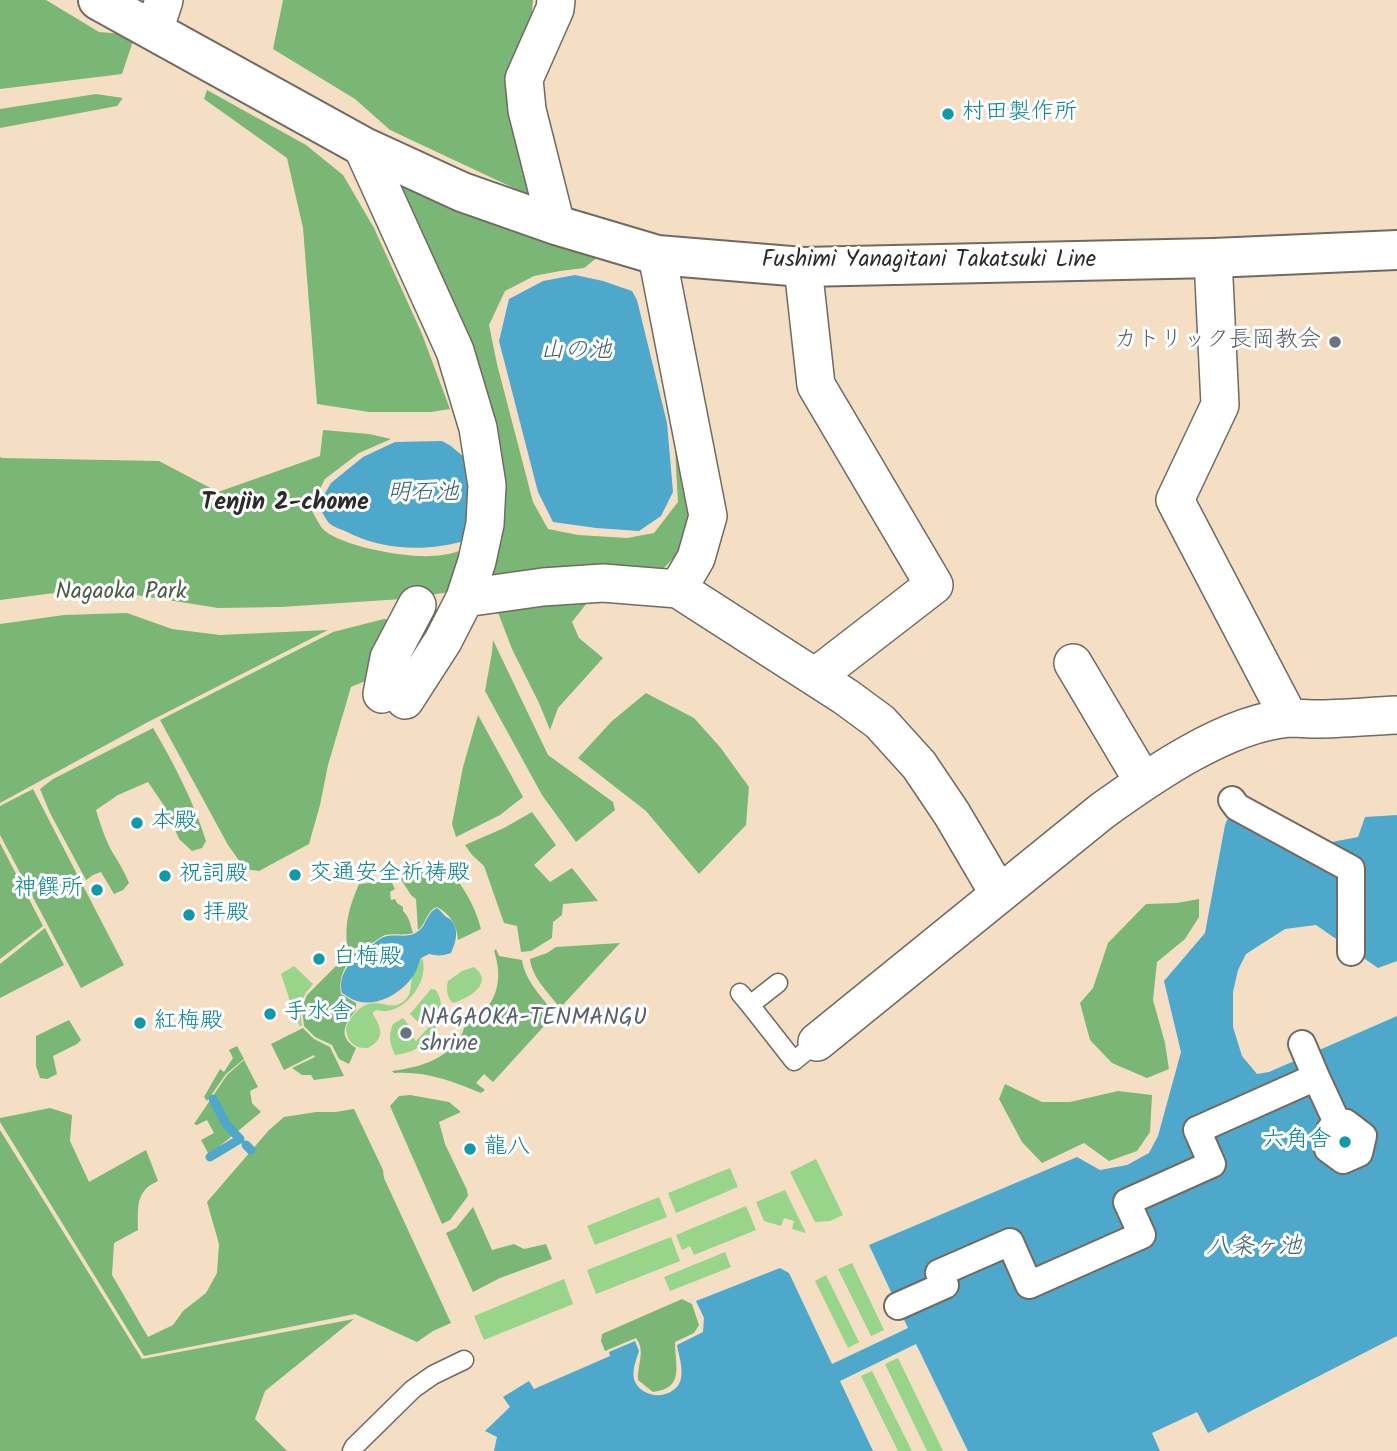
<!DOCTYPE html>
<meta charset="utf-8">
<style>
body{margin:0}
canvas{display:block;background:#f4dfc4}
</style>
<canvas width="1397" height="1451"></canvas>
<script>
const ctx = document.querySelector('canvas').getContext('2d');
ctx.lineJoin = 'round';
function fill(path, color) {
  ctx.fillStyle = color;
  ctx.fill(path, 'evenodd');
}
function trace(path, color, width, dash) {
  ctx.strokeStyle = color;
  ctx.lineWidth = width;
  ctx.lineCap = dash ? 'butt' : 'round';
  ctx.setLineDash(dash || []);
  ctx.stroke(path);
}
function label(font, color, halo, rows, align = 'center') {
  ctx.font = font + ' Kalam,"Klee One",sans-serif';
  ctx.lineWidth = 6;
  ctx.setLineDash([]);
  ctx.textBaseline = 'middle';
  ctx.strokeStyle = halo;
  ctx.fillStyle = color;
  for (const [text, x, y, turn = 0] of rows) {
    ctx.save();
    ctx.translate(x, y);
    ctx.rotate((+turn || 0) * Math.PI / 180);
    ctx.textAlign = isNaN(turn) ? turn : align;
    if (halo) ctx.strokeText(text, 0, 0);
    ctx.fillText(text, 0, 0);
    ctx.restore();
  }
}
fill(new Path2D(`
 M422,958C431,982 401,1018 377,1010L373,1012V1014C381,1028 386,1038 368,1048C354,1049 346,1041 346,1027C351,1016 361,1003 375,1003C387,1003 394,1011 406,999C412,992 410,986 412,978C414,972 419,964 422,958Z
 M294,966L313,984C299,1000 299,1006 302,1026H300L296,1019L281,974Z
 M474,967C495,983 469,998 453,1003C447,998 446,989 448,981L462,971Z
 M431,989L436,990C450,1012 433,1040 412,1051C406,1053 401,1054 395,1055C390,1044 388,1036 393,1024L403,1018L412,1029L408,1033L416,1041L430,1026L423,1018L418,1022L410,1014Z
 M816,1159L843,1215L830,1221L815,1222L790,1172Z
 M730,1168L738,1187L676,1213L668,1193Z
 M785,1190L806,1233L792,1229L794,1221L784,1218L781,1226L764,1221L756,1202Z
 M659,1197L667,1217L595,1245L587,1226Z
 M746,1206L756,1230L694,1255L690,1246L682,1250L676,1235Z
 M671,1237L680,1261L596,1294L587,1270Z
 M725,1252L731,1267L670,1291L664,1277Z
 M852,1263L884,1330L871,1336L838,1269Z
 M826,1275L859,1342L848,1348L815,1281Z
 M564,1279L573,1304L484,1340L474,1316Z
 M898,1358L943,1451H927L885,1364Z
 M872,1371L912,1451H898L861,1376Z`), '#98d489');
fill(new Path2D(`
 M0,0H46L99,32L135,35L122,74L0,89Z
 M283,0H533L531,23L510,76L515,137L535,198L390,130L355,99L273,49Z
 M207,90L306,145L343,175L374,228L422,334L450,409L431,412H369L317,404L303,228L287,158L204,99Z
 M96,94L123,98L117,106L0,128V109Z
 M402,187L460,211L598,257L584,268L560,271L534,276L505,291L489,325L497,364L533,502L548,529L578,535L627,538L654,533L678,502L674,432L694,509L686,545L662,570L485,585L495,542L397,198Z
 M323,430L369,434L391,439L359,453L325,479L310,508C315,515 319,526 325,531C347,548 415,560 442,555C451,554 460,551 468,548L450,592L402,599L281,607L218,608L130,594L62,592L0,600V457L2,458L159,461L218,492L320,456Z
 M594,594L572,622L579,638L603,658L558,708L550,730L539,703L512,649L497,610Z
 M127,613L172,629L220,635L328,630L148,722L0,803V624L64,615Z
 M384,619L399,620L370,679L351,687L328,765L320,805L309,844L259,871L245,869L228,845L160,720L333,632Z
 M493,640L548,755L613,802L615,810L576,842L542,795L485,691L492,652Z
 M646,693L694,718L720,747L749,787L746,825L699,874L646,811L578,758L612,721Z
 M478,715L523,797L500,815L456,837L452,824L463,767Z
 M153,728C174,764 194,802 206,841L202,848L192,851L179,839L165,807L148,782L118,795L96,810C100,823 104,836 110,848C117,860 124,870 129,883L123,890L114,894L101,872L93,875L86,880L50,813L40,789L53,779Z
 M33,789L124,965L81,988L0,835V806Z
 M532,812L556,845L534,865L550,882L572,868L598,901L563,904L562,915L553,922L552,938L531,951L521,952L517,926L504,923L484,866L472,855L465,845L504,828Z
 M0,843L43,926L0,959Z
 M443,861C460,883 474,901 481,929L458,940C457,925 450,914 437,907C426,911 427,923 418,930L416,899L411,895L400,878L421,872Z
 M391,881L395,889L390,892L391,900L395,899L397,903L403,907V911C410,918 410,924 413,933C404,936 394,933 385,935C380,937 375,942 370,944C352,956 337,970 341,994L356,1003V1010C345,1023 337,1036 356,1048L349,1064L339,1059L332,1045L315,1037L304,1026L302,1008L307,995L348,954C344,925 348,910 359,884Z
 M1199,899V917L1185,939L1157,962L1153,1000L1165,1043L1169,1069L1147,1078L1112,1063L1090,1040L1080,1003L1093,988L1108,943L1146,904L1177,903Z
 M45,928L64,965L0,998V964Z
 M620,943L560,1008C549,993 532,978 530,959L547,953L556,947Z
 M496,949L499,956L522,960C525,981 542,997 555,1014L493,1082L484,1074L476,1083L485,1090L481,1093C452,1081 426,1071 394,1073L392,1071C419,1067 440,1062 459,1040C462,1035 463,1029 466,1025C469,1023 473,1022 476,1020C498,1001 503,977 494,951Z
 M69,1020L81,1040L77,1044L53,1056L57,1074L47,1079L40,1078L36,1066V1036Z
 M303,1028L314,1039L330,1047L344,1076L314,1080L311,1075H302L292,1068L315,1057L314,1055L284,1070L271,1044Z
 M237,1046L244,1059L226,1074L207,1101L204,1097L220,1069L224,1072L233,1058L229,1050Z
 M244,1060L258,1087L250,1091L252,1103L261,1112L209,1155L201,1140L214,1133L207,1120L197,1125L194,1124L227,1075Z
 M1005,1084L1042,1102H1070L1118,1091L1152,1095L1150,1132L1137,1151L1109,1161L1084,1143L1042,1163L1022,1142L999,1099Z
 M410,1095L449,1102L461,1112L439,1122L445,1144L467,1190L468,1196L450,1220L442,1224L390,1106L399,1096Z
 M50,1108L72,1115L70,1141L89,1182L146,1150L158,1181C135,1191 138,1208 138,1230L114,1243L112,1275L148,1337L173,1325L183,1311L206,1293L217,1273L219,1244L207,1202L269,1130L284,1117L316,1112H335L354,1109L383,1170L384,1178L451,1323L433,1331L417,1342L355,1314L144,1356L0,1122V1118Z
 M0,1130L142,1359L354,1319L265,1391L255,1419L287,1451H0Z
 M473,1207L492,1250L514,1244L524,1249L546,1244L552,1259L500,1278L473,1292L446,1233L456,1228Z
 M682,1299L692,1304L699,1325L694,1333L675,1342C675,1366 685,1388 653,1392L638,1380C637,1365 646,1351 636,1338L605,1351L601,1341L602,1334Z`), '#7ab675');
fill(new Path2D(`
 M575,275L603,281L632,291L637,300L667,423L673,492L661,516L639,531L596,528L553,522L538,492L499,341L509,299L543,281Z
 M442,441L451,446L465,458L476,485L468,540C427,552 383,551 345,531C340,529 334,527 330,524C325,519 322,511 318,505L331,483L363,457L395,442Z
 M1238,796L1316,845L1358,837L1365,817L1397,815V961L1378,968L1316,925L1285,929L1246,954L1238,970L1233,992V1027L1242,1056L1257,1074L1269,1072L1397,1016V1336L1208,1433L1197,1412L1152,1433L1160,1451H968L916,1344L840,1381L873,1451H494L497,1437L485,1431L510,1407L503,1397L529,1381L534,1389L610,1356L609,1352L635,1341L639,1351C636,1360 632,1370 634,1379C640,1398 668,1401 679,1384C685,1373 679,1357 677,1345L703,1332L704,1318L696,1301L780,1268L789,1273L832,1364L908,1328L869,1245L1077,1157L1100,1170L1127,1165L1149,1153L1158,1136L1181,1052L1164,981L1205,933L1225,825Z
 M437,908C440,910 442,913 445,916C446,917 448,918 450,919C460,929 456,942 451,953C443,956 437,956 429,954L421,958C419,963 417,969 415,973C405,991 378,1008 357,1001C352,1000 347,996 342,993C337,972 354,957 371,946C375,943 380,938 384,937C395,933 407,939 417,932C427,926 426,913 437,908Z`), '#4da8cb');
trace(new Path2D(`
 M246,1145L251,1150
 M210,1157L240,1139L226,1124L213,1099`), '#4da8cb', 9);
const service = new Path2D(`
 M740,993L750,1005L778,983
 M750,1005L794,1061L817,1042
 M352,1451L354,1447L413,1389L433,1375L464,1360`);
const pedestrian = new Path2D(`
 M1232,800L1237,807L1351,869V952
 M1316,1077L1340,1129
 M1346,1123L1363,1136L1359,1153L1343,1160L1328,1149L1330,1130Z
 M898,1306L945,1285L939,1273L1010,1242L1029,1285L1142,1235L1127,1202L1212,1164L1197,1130L1316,1077L1302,1044`);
const minor = new Path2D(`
 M154,31L164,0
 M362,146L455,351L478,428L487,485L485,524L477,561L465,598L443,641L405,700
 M556,225L527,110L524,79L555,9L556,0
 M657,255L708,516L696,558L678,589
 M1213,258L1220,405L1175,500L1289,718
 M803,267L816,385L934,585L815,677
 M465,598L543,587L603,583L678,589L846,697L880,722L919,765L952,814L999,894
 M1073,663L1143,781
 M382,694L389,658L417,605
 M817,1042L1102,811C1152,775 1227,723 1289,718C1298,718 1307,719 1316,719C1343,719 1370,716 1397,715`);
const primary = new Path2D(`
 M98,0L362,146L462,192L556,225L657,255L803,267L1213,258L1397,250`);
trace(service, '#716a61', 21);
trace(pedestrian, '#716a61', 30);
trace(minor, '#716a61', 40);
trace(primary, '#716a61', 42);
trace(service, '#fff', 18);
trace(pedestrian, '#fff', 26);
trace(minor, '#fff', 37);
trace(primary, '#fff', 38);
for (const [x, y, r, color] of [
 [948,114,7,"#0f9aa8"],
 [1335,342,7,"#6b7280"],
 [137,823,7,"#0f9aa8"],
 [295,875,7,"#0f9aa8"],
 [165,876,7,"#0f9aa8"],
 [97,890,7,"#0f9aa8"],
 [189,915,7,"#0f9aa8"],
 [319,959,7,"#0f9aa8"],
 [270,1014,7,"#0f9aa8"],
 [140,1023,7,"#0f9aa8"],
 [406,1033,7,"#6b7280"],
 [1345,1142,7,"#0f9aa8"],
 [470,1149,7,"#0f9aa8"]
]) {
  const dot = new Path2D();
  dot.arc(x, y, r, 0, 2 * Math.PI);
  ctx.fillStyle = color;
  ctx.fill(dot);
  trace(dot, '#fff', 2.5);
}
label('23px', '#0d838f', '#fff', [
 ["村田製作所",962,114],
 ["本殿",151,823],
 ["交通安全祈祷殿",309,875],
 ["祝詞殿",179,876],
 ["神饌所",83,890,"right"],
 ["拝殿",203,915],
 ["白梅殿",333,959],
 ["手水舎",284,1014],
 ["紅梅殿",154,1023],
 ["六角舎",1331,1142,"right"],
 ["龍八",484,1149]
], 'left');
label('23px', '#2b2b2b', '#fff', [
 ["Fushimi Yanagitani Takatsuki Line",929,262]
]);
label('23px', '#5b616d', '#fff', [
 ["カトリック長岡教会",1321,342],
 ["NAGAOKA-TENMANGU",420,1020,"left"],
 ["shrine",420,1046,"left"]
], 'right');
label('23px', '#4c5e47', '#fff', [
 ["Nagaoka Park",121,594]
]);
label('italic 24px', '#3a6373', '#fff', [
 ["山の池",576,353],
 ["明石池",423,495],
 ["八条ヶ池",1254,1249]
]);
label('bold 24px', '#2b2b2b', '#fff', [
 ["Tenjin 2-chome",285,505]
]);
</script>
